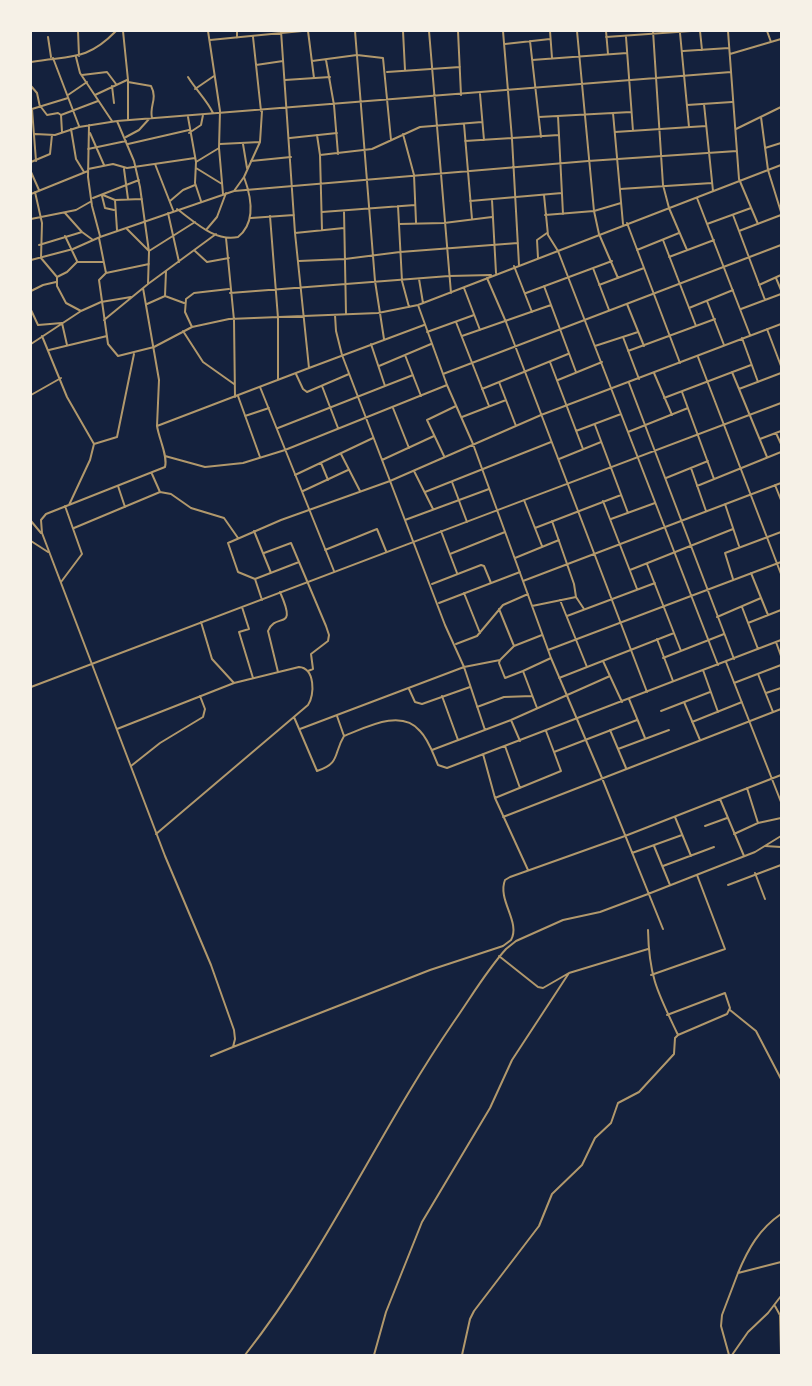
<!DOCTYPE html>
<style>
body{margin:0}
#map{position:relative;width:812px;height:1386px;overflow:hidden;background:#14213d;font-family:"Zilla Slab",serif}
canvas{display:block}
.frame{position:absolute;inset:0;border:32px solid #f6f1e7;pointer-events:none}
</style>
<div id="map">
<canvas width="812" height="1386"></canvas>
<div class="frame"></div>
</div>
<script>
const ctx = document.querySelector('canvas').getContext('2d');
ctx.lineJoin = 'round';
function trace(path, color, width, dash) {
  ctx.strokeStyle = color;
  ctx.lineWidth = width;
  ctx.lineCap = dash ? 'butt' : 'round';
  ctx.setLineDash(dash || []);
  ctx.stroke(path);
}
trace(new Path2D(`
 M78,31L79,56
 M123,31L128,80V120
 M208,31L220,111L219,148L223,194
 M237,31V38
 M308,31L314,78
 M355,31L375,281L384,339
 M403,31L405,70
 M429,31L451,293
 M458,31L461,95
 M503,31L512,139L519,265
 M550,31L552,58
 M577,31L594,211L599,234L618,278
 M606,31L608,54
 M653,31L663,185L669,208L687,250
 M700,31L702,50
 M728,31L739,179L758,224
 M767,31L771,42
 M680,33L689,127
 M48,37L51,57
 M253,37L261,111
 M606,37L691,31
 M626,37L633,131
 M210,40L302,31
 M530,41L541,137
 M505,44L550,39
 M683,51L729,48
 M730,54L781,39
 M76,57L80,73L112,121
 M53,58L79,126
 M326,60L334,105L338,154
 M532,60L627,53
 M312,61L357,55L383,58L391,140
 M31,62C69,55 86,62 116,31
 M256,65L283,61
 M387,72L460,67
 M82,75L107,72L116,84
 M188,77C196,90 207,100 213,113
 M285,80L330,77
 M128,82L151,86C158,99 149,106 152,118
 M31,86L37,93L40,107
 M112,86L114,103
 M195,89L214,76
 M480,94L484,140
 M68,95L87,82
 M95,95L127,80
 M704,104L713,191
 M687,105L732,102
 M41,107L47,115L58,113L61,115L98,101
 M32,109L36,161
 M32,109L68,98
 M613,113L623,224
 M61,115L62,132
 M558,116L563,214
 M188,117L196,162L195,183L201,201
 M539,117L631,112
 M761,117L768,170L781,212
 M117,121L134,161L140,187L149,252L148,284
 M464,124L472,219
 M89,125L88,177L92,206L100,236
 M71,129L76,159L84,172
 M736,129L781,107
 M615,132L706,126
 M90,133L104,165
 M189,133L201,125L203,115
 M35,134L55,135L79,127L117,121L731,72
 M403,134L414,175L416,222
 M317,135L320,155L322,230
 M126,137L139,130L149,119
 M290,138L337,133
 M465,141L559,135
 M128,144L189,130
 M220,144L260,142
 M243,144L247,168
 M765,148L781,143
 M88,149L126,141
 M320,155L372,149L420,127L482,122
 M251,161L291,157
 M31,162L50,154L52,135
 M196,162L219,148
 M155,164L173,210
 M196,168L222,184
 M88,169L113,164L127,168L195,158
 M124,169L128,199
 M31,172L39,190
 M620,189L712,183
 M234,191L244,177L260,142L262,111
 M35,192L42,223L41,258L57,277V286L66,303L81,311L101,302L131,297
 M31,194L88,171
 M103,195L115,200L142,199
 M544,195L548,235L558,251L718,665
 M102,196L105,208L114,210
 M93,198L139,180
 M697,198L750,335
 M115,200L117,230
 M492,200L496,273
 M170,201L183,190L195,185
 M470,201L562,193
 M398,206L402,281L409,307
 M177,209C195,222 215,242 238,237C257,222 251,196 244,177
 M344,211L346,314
 M322,212L415,205
 M65,213L82,232L93,240
 M168,213L179,262
 M545,215L594,211L621,203
 M733,215L765,300
 M270,216L278,318V380
 M251,218L294,215
 M31,219L76,210L90,202
 M627,223L680,363
 M399,224L444,223L492,217
 M707,224L751,208
 M127,229L149,251L195,222
 M206,230L217,217L226,193
 M739,231L781,215
 M295,233L344,228
 M65,236L77,261
 M99,238L106,273
 M226,238L234,320L235,397
 M663,240L696,326
 M39,245L82,232
 M637,250L679,233
 M195,251L207,262L229,258
 M669,257L714,240
 M538,258L537,240L547,233
 M31,260L73,249L100,237L234,191L588,161L737,151
 M299,261L345,259L400,252L518,243
 M149,264L106,273L99,280L108,344L118,356L154,347L192,327L229,319L378,313L418,305L781,165
 M514,266L532,312
 M593,268L609,310
 M57,277L67,272L77,262H103
 M487,278L506,322L647,692
 M776,278L781,290
 M419,279L423,303
 M599,285L644,268
 M759,285L781,275
 M544,286L576,372
 M143,288L159,380L157,426
 M464,288L480,330
 M31,291L43,285L56,282
 M230,293L449,276L491,275
 M526,293L612,261
 M165,296L166,271
 M707,301L724,345
 M147,304L165,296L184,303
 M627,304L644,346
 M418,305L447,385L473,444L551,658L602,778L663,929
 M689,308L733,290
 M741,309L781,294
 M31,310L38,325L62,323L67,345
 M335,315L336,331L342,355L445,625L464,667L485,730
 M104,320L148,284L216,234
 M456,322L489,406
 M192,327L185,312L186,299L194,293L229,289
 M767,329L781,366
 M183,331L203,362L234,384
 M427,332L474,315
 M42,336L67,397L94,444L90,460L69,505
 M462,336L551,305
 M623,337L639,379
 M742,338L758,382
 M31,344L81,311
 M371,344L385,386
 M595,346L638,332
 M49,350L107,336
 M628,351L715,319
 M405,355L421,396
 M698,357L781,574
 M550,362L583,449
 M379,366L431,344
 M309,368L424,325
 M732,372L767,457
 M654,373L672,415
 M296,374L303,389L307,392L349,374
 M443,374L781,245
 M558,380L602,362
 M499,382L516,426
 M629,383L734,659
 M322,386L338,428
 M260,387L334,571
 M482,389L568,354
 M739,389L781,373
 M682,392L714,479
 M31,395L61,378
 M238,396L260,457
 M664,398L751,365
 M393,408L409,448
 M245,416L269,408
 M462,417L506,400
 M595,425L628,513
 M278,428L413,375
 M576,431L621,414
 M628,432L688,408
 M776,433L781,444
 M760,439L781,431
 M94,444L117,437L134,354
 M341,454L360,491
 M165,456L205,467L243,463L285,450L447,385
 M444,456L427,420L456,406
 M559,459L601,442
 M382,460L434,436
 M321,463L328,480
 M691,468L706,511
 M414,471L433,509
 M152,474L160,492
 M295,475L373,438
 M666,478L708,461
 M452,482L467,522
 M775,485L781,500
 M118,486L125,507
 M697,486L781,452
 M303,491L348,470
 M425,492L551,442
 M524,500L542,546
 M603,501L637,589
 M725,504L739,546
 M611,519L655,503
 M405,520L489,489
 M31,521L41,533
 M552,521L574,584L576,597L584,609
 M74,528L160,492L171,494L191,508L224,518L238,538
 M535,528L621,495
 M254,531L271,573
 M441,531L457,573
 M31,541L48,552
 M325,550L377,529L386,551
 M264,553L291,543L326,626L329,635L328,641L311,654L313,669L308,671
 M450,554L505,532
 M515,558L559,540
 M299,562L255,579L238,572L228,543L281,520L390,481L541,415L781,324
 M647,564L681,651
 M630,570L733,529
 M751,573L768,615
 M255,579L262,600
 M733,579L725,553L781,532
 M523,581L781,483
 M61,582L82,554L65,506
 M432,584L481,565L484,566L491,583
 M464,593L480,633
 M560,600L587,667
 M439,603L520,572
 M532,606L576,597
 M242,607L249,629L239,632L253,678
 M742,607L758,649
 M499,609L514,646
 M567,616L655,583
 M717,617L761,598
 M201,622L212,659L234,683
 M748,623L781,610
 M657,639L673,681
 M776,642L781,656
 M456,644L477,636L503,605L528,594
 M548,650L781,562
 M663,658L724,634
 M500,660L499,663L505,678L523,671L537,708
 M603,661L622,702
 M726,662L781,802
 M703,670L718,712
 M523,671L551,658
 M278,672L268,631C276,611 298,633 280,592
 M758,674L773,712
 M559,678L674,633
 M734,683L781,665
 M31,687C281,591 531,498 781,403
 M409,689L415,702L422,704L470,687
 M766,693L781,688
 M442,696L458,740
 M629,699L645,738
 M684,702L700,740
 M477,707L504,697L532,696
 M661,711L710,692
 M337,716L344,736
 M294,717L317,771C341,763 333,754 344,736C365,728 401,708 420,731C429,740 433,754 438,765L447,768L781,640
 M511,720L520,741
 M692,722L742,702
 M117,729L234,683L299,667C315,668 315,695 308,705L156,834
 M300,729L464,667L500,660L514,646L542,635
 M610,730L626,768
 M546,731L554,752
 M505,746L520,788
 M618,749L669,730
 M432,750L511,720L610,676
 M483,754L495,798L528,870
 M131,766L160,743L203,717L205,709L200,696
 M747,788L758,823
 M495,798L561,771L554,752L637,720
 M720,799L744,856
 M503,817L781,709
 M675,817L691,856
 M705,826L727,818
 M734,834L758,823L781,818
 M654,846L670,885
 M765,846L781,847
 M632,853L682,835
 M663,866L714,847
 M755,873L765,899
 M728,885L781,865
 M648,930C649,978 658,993 678,1035
 M499,956L538,987L543,988L569,973L648,949
 M651,975L725,949L697,875
 M730,1010L756,1031L781,1079
 M233,1047L430,970L503,946L511,940C521,922 497,900 505,880L510,877L625,836L781,775
 M211,1056L233,1047L235,1039L234,1030L211,965L165,856L42,533L41,520L46,514L165,467C168,456 159,439 157,426L309,368L295,233L281,31
 M738,1273C748,1249 759,1229 781,1214
 M775,1306L781,1317
 M780,1316L781,1354
 M245,1355C326,1252 379,1131 453,1023C470,999 486,971 506,949L516,941L563,920L600,912L648,894L755,852L781,836
 M374,1355L386,1312L422,1222L490,1108L512,1060L569,973
 M462,1355L470,1319L474,1311L539,1226L552,1194L582,1165L595,1138L611,1123L618,1103L639,1092L674,1054L675,1038L678,1035L727,1014L730,1008L725,993L667,1015
 M729,1355L721,1326L722,1315L738,1273L781,1262
 M732,1355L748,1332L768,1313L781,1296`), '#b1986c', 2);
</script>
